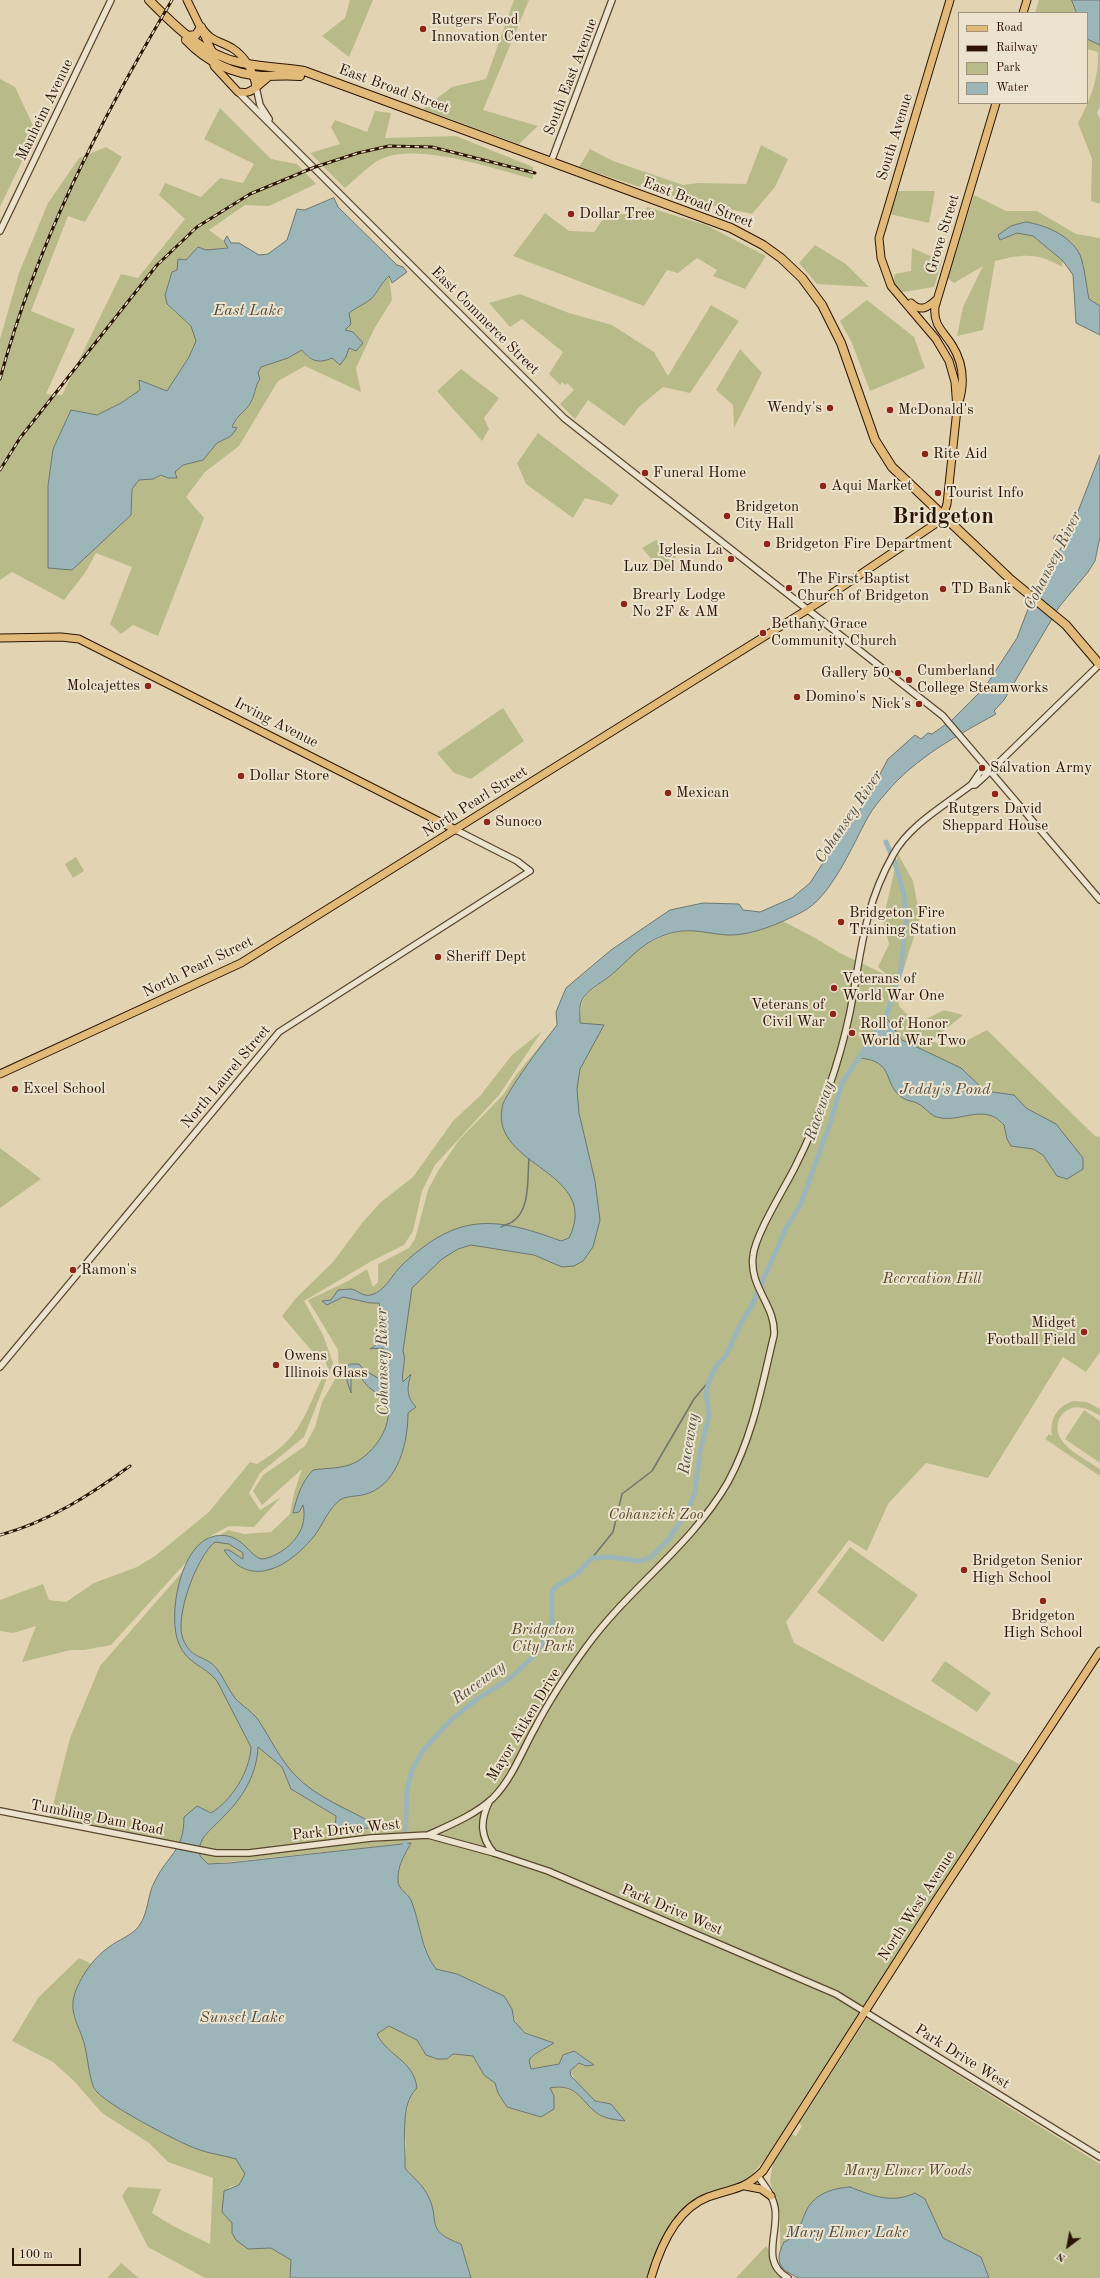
<!DOCTYPE html>
<style>
body{margin:0}
#map{position:relative;width:1100px;height:2278px;overflow:hidden;background:#e2d4b3;font-family:"Old Standard TT",serif}
canvas{display:block}
.legend{position:absolute;left:958px;top:12px;width:130px;height:92px;box-sizing:border-box;background:#ece3ce;border:1px solid #9f917c;margin:0;padding:5px 7px;list-style:none;font-size:12px;color:#2b1502}
.legend li{display:flex;align-items:center;gap:8px;height:20px}
.legend b{width:20px;border:1px solid #9f917c}
.north{position:absolute;left:1048px;top:2226px;width:40px;height:40px;-webkit-text-stroke:3px #ece3ce;paint-order:stroke;rotate:212deg;font-size:11px;font-weight:700;line-height:16px;text-align:center;color:#2b1502}
.north::after{content:'';display:block;margin:auto;width:14px;height:18px;background:#2b1502;clip-path:polygon(50% 0,100% 100%,50% 72%,0 100%)}
.scale{position:absolute;left:12px;top:2248px;width:69px;height:18px;box-sizing:border-box;border:2px solid #2b1502;border-top:0;padding-left:5px;font-size:12px;line-height:14px;white-space:nowrap;color:#2b1502;-webkit-text-stroke:3px #ece3ce;paint-order:stroke}
</style>
<div id="map">
<canvas width="1100" height="2278"></canvas>
<ul class="legend">
<li><b style="height:5px;background:#e1ba7a"></b>Road</li>
<li><b style="height:5px;background:#2b1502"></b>Railway</li>
<li><b style="height:11px;background:#b8bb89"></b>Park</li>
<li><b style="height:11px;background:#9bb5b9"></b>Water</li>
</ul>
<div class="north">N</div>
<div class="scale">100 m</div>
</div>
<script>
const ctx = document.querySelector('canvas').getContext('2d');
ctx.lineJoin = 'round';
function fill(path, color) {
  ctx.fillStyle = color;
  ctx.fill(path, 'evenodd');
}
function trace(path, color, width, dash) {
  ctx.strokeStyle = color;
  ctx.lineWidth = width;
  ctx.lineCap = dash ? 'butt' : 'round';
  ctx.setLineDash(dash || []);
  ctx.stroke(path);
}
function label(font, color, halo, rows, align = 'center') {
  ctx.font = font + ' "Old Standard TT",serif';
  ctx.lineWidth = 4;
  ctx.setLineDash([]);
  ctx.textBaseline = 'middle';
  ctx.strokeStyle = halo;
  ctx.fillStyle = color;
  for (const [text, x, y, turn = 0] of rows) {
    ctx.save();
    ctx.translate(x, y);
    ctx.rotate((+turn || 0) * Math.PI / 180);
    ctx.textAlign = isNaN(turn) ? turn : align;
    if (halo) ctx.strokeText(text, 0, 0);
    ctx.fillText(text, 0, 0);
    ctx.restore();
  }
}
fill(new Path2D(`
 M350,0H373L349,57L322,36L345,18Z
 M514,0H529L483,110L538,126L519,144L423,109L452,87L486,79Z
 M1039,0H1072L1077,13H1035Z
 M1087,39L1100,45V106L1097,113L1100,119V204L1091,201L1092,159L1078,123C1090,100 1099,79 1098,52L1087,49Z
 M0,79L15,87L36,132L0,207Z
 M220,108L271,159L297,164L316,184L269,206L245,205L209,230L224,241L228,248L206,250L198,247L177,270L172,272L165,295L167,305L191,326L196,340L189,357L167,391L139,380L140,390L121,403L97,415L71,410L53,449L48,486L113,530L131,515L132,489L139,480L153,479L161,475L168,478H177L175,472L183,465L203,460L217,443L231,436L236,428L232,427C238,414 246,412 251,403C255,395 255,386 260,379L258,373L261,367L288,358L302,350L308,358L346,357L349,347L345,330L351,324L349,313C356,307 364,305 371,299C378,292 381,283 389,276L392,300L374,329L356,368L361,392L305,366L278,381L239,446L205,472L186,497L204,518L158,636L133,625L121,634L110,624L132,567L96,553L85,573L64,600L12,572L0,580V339L19,273L48,203L79,158L106,147L122,157L85,222L68,216L31,311L75,329L46,394L62,395L121,274L138,278L185,219L159,195L165,183L201,197L220,178L243,183L254,164L204,139Z
 M375,111L391,113L385,138L456,136L533,167V179C494,169 418,142 381,159C370,164 355,180 345,188L310,153L340,144L331,127L335,120L367,132Z
 M761,145L788,159L775,187L752,214L665,195L579,167L590,149L613,161L683,185L699,183L746,184Z
 M892,191H935L929,223L885,213Z
 M974,195L1006,211H1037L1076,234L1100,238V306L1089,299C1087,290 1084,263 1080,256C1068,236 1035,215 1012,226C1007,228 1003,236 1000,240L1017,233L1033,236L1063,261L1062,267C1038,252 1021,254 995,261L983,330L957,336L963,307L983,266L954,283L947,278Z
 M647,207L706,225L766,256L745,289L713,276L717,270L697,258L678,273L667,270L644,306L513,256L545,213L569,231L594,232L607,213L640,215Z
 M815,245L846,264L869,287L817,284L799,263Z
 M912,248L942,261L934,287L903,292L893,284L895,274L911,271Z
 M520,294L569,313L612,325L654,352L668,376L711,305L739,321L690,393L663,387L639,407L624,426L588,400L575,419L560,404L574,390L567,383L565,385L562,382L560,385L549,374L563,352L522,319L510,327L489,303Z
 M867,300L914,337L925,368L870,391L852,343L840,321Z
 M740,349L762,373L734,428L733,405L716,390Z
 M461,369L499,398L484,418L489,429L482,441L437,391Z
 M538,433L619,495L612,505L585,498L573,518L526,484L517,463Z
 M656,540L678,555L660,569L642,548Z
 M503,708L524,741L471,779L454,773L437,753Z
 M898,854L913,881L920,918L897,990L899,1006L917,1024L944,1010L963,1015L931,1041L952,1048L987,1030L1095,1136L1100,1137V1352L1086,1372L1063,1357L988,1478L926,1463L888,1504L867,1551L849,1540L786,1622L794,1643L1023,1766L824,2073L766,2158L749,2178L742,2182L705,2193L682,2211L658,2247L647,2278H471L461,2244C447,2239 436,2234 433,2218C432,2214 433,2210 432,2206C427,2191 415,2181 405,2168L406,2142L404,2123L411,2093L391,2051L383,2045L377,2034L389,2025L417,2040L422,2049L447,2059L453,2054L473,2056L484,2075L495,2083L498,2093L507,2107L541,2117L549,2087C572,2084 585,2100 599,2115L601,2101H595L579,2086L570,2071L579,2063L586,2066L593,2065L574,2051L559,2064L531,2069L528,2060C536,2052 545,2050 554,2043C533,2035 515,2034 512,2009L491,1989L471,1983L457,1974L436,1969L429,1958L407,1894C387,1882 404,1859 411,1843L208,1864L200,1856L176,1852L178,1847L49,1821L70,1738L100,1666L198,1554L213,1539L228,1530L244,1534L271,1532L290,1514L294,1493L302,1469L262,1505L253,1491L263,1475L305,1446L315,1427L322,1402L339,1372L338,1350L308,1300L348,1281L367,1269L373,1287L378,1282V1264L409,1248L415,1239L428,1190L438,1171L459,1140L503,1095L516,1075L557,1025L580,1023C581,990 587,995 610,976C621,967 630,953 642,947C660,936 681,928 703,930C712,931 721,935 730,935C748,934 765,927 783,921L815,938L840,953L888,976L878,967L889,944L883,921Z
 M76,857L84,871L73,878L65,864Z
 M542,1031L499,1095L435,1165L422,1191L413,1231L404,1245L370,1262L304,1301L323,1335L333,1363L304,1437L260,1473L249,1493L260,1510L281,1497L254,1527L229,1526L209,1537L111,1645L84,1650H71L22,1662L36,1626L13,1633L0,1631V1600L43,1584L49,1600L66,1602L94,1583L137,1567L155,1556L209,1512L250,1462L257,1464C273,1454 286,1445 297,1429C308,1413 316,1387 328,1368L324,1359L310,1349L282,1316L296,1298L333,1262L362,1223L381,1202L413,1177L453,1121L480,1096L512,1055Z
 M0,1148L41,1179L0,1208Z
 M1074,1401L1087,1402L1100,1409V1416C1086,1407 1070,1401 1059,1419C1050,1444 1083,1457 1100,1469V1476L1045,1439L1049,1434L1052,1436C1049,1419 1058,1405 1074,1401Z
 M1084,1410L1100,1421V1463L1065,1439Z
 M850,1547L918,1595L883,1642L817,1592Z
 M945,1661L991,1693L977,1712L931,1681Z
 M79,1958L92,1964L78,1984L73,2015L83,2037L94,2090L108,2101L183,2143L236,2158L246,2174L239,2185L229,2187L222,2212L232,2223L248,2249L271,2248L291,2260L290,2278H205L148,2247L122,2196L128,2187L161,2189L152,2213L173,2226L210,2244L213,2178L168,2162L149,2143L102,2113L73,2080L53,2062L12,2041L38,1998Z
 M867,2018L1100,2164V2278H791L798,2277L780,2262V2214L770,2181L773,2162L791,2134L796,2136L802,2126L799,2123Z
 M766,2246C774,2257 768,2271 781,2278H736Z
 M121,2263L139,2278H107Z`), '#b8bb89');
const water = new Path2D(`
 M1072,0H1100V45L1087,39V13H1077Z
 M334,198L338,207L397,265L403,267L407,272L392,283L389,276C381,283 378,292 371,299C364,305 356,307 349,313L351,324L345,330L353,332L363,343L356,351L349,348L346,357L340,365L332,358C319,364 310,361 302,350L288,358L261,367L258,373L260,379C255,386 255,395 251,402C246,412 237,414 232,427L237,428L231,436L217,443L203,460L183,465L175,472L177,478H168L161,475L153,479L139,480L132,489L131,515L72,570L48,568V486L53,449L71,410L97,415L121,403L140,390L139,380L167,391L189,357L196,341L191,326L167,304L165,295L172,272L177,270L178,259L186,260L198,247L206,250L228,248L224,241L227,236L231,243H239L259,255L268,254L287,240L297,209L304,210Z
 M1026,222C1046,225 1071,236 1080,255C1085,268 1086,285 1089,299L1100,306V335L1076,323L1073,275L1063,261L1033,236L1017,233L1000,240L998,235L1011,226Z
 M1100,455V537L1095,561L1088,572L1059,607L1004,700L994,711L996,714C958,735 915,758 886,793C880,800 873,808 868,817C853,844 831,898 802,912C781,923 751,936 727,935C702,933 688,926 662,936C640,944 627,962 610,976C600,984 586,990 581,1002C579,1008 580,1017 580,1023L604,1025L580,1069L577,1089L579,1113L595,1181L600,1220L593,1247L583,1261L574,1266L562,1267L534,1255L471,1245L458,1249L442,1259L412,1288L403,1351C407,1362 401,1370 403,1382L411,1374C407,1387 406,1397 416,1407L408,1413C408,1441 399,1482 369,1493C360,1497 348,1495 340,1500C329,1508 323,1524 315,1535C292,1564 251,1592 224,1550H229L243,1559V1553L229,1544L215,1542C197,1556 174,1617 183,1639C192,1661 205,1654 217,1669C224,1678 228,1689 235,1698C242,1706 253,1712 259,1721C270,1738 280,1759 294,1774C317,1799 350,1809 379,1827L335,1831L336,1816L291,1789L282,1767L258,1747C257,1773 244,1796 225,1815C218,1823 210,1829 203,1838L200,1845V1856L208,1864L229,1863L411,1843C405,1854 397,1867 398,1880C398,1890 407,1892 411,1900C420,1922 421,1950 436,1969L457,1974L504,1996L512,2009L514,2021L525,2033L554,2043C545,2049 535,2052 529,2060L531,2069L559,2064L563,2055L574,2051L594,2065L586,2066L579,2063L570,2071L571,2076L595,2101L611,2104L625,2121C617,2120 607,2119 600,2115C583,2106 579,2082 550,2088L554,2096V2109L541,2117L507,2107L498,2093L495,2083L484,2075L473,2056L453,2054L447,2059H437L426,2055L417,2040L389,2026L377,2034C388,2057 413,2059 417,2088C399,2104 406,2145 405,2168C412,2177 422,2184 427,2194C442,2220 422,2230 461,2244L471,2278H290L291,2260L271,2248L248,2249L236,2240L232,2233V2223L222,2212L224,2191L239,2185L245,2174L236,2159C223,2155 210,2154 197,2149C180,2143 100,2102 94,2088C89,2076 88,2060 85,2047C82,2031 71,2018 73,2001C76,1982 93,1958 109,1947C118,1940 133,1935 139,1926C149,1912 147,1895 155,1881C168,1854 184,1852 184,1817L197,1806L211,1813C231,1801 250,1772 251,1747L217,1681C204,1665 187,1664 179,1644C167,1617 180,1542 215,1536C242,1531 249,1557 262,1559C267,1559 273,1556 277,1554C295,1544 308,1527 303,1505L299,1512L293,1513C297,1497 301,1483 313,1470C324,1468 337,1469 349,1465C370,1459 396,1425 386,1403C382,1394 377,1394 371,1389C365,1385 361,1376 355,1371L351,1372V1393L347,1381V1366L351,1364H359L364,1370L385,1382L386,1369L383,1348L370,1349C388,1340 382,1319 379,1303H370L343,1297L327,1305L322,1301L331,1300L338,1290C342,1290 347,1289 351,1289C358,1290 362,1297 371,1295C386,1291 392,1274 403,1264C458,1213 494,1216 561,1241L569,1238C602,1171 491,1167 502,1108C503,1101 508,1095 511,1089C525,1067 541,1046 557,1025L556,1012L566,988L611,950L670,910L703,903L739,904L743,910L760,912L792,898L810,883L845,829L864,804L888,759L915,735L921,739L928,733L932,734L952,720L985,687L1017,638L1036,588L1064,543L1053,539L1055,535L1067,539Z
 M886,1017L902,1040L961,1068L985,1091L1014,1095L1026,1108L1056,1124L1083,1158V1169L1067,1179L1057,1176L1043,1155L1033,1149L1011,1146L1007,1139L1004,1125C1001,1122 996,1117 992,1116C974,1109 953,1124 934,1116C928,1113 924,1106 917,1103C913,1101 907,1101 903,1098C881,1084 897,1061 859,1058Z
 M850,2187C873,2196 892,2204 915,2193L925,2199L943,2238L981,2257L989,2278H799C779,2269 774,2262 784,2242C790,2240 792,2236 796,2232C802,2224 803,2217 807,2209C816,2193 834,2188 850,2187Z`);
fill(water, '#9bb5b9');
trace(water, '#6e7570', 1);
trace(new Path2D(`
 M501,1227C504,1225 509,1224 512,1222C531,1210 527,1178 529,1159
 M592,1558L613,1532L622,1494L652,1471L694,1399L709,1381`), '#6e7570', 1.5);
trace(new Path2D(`
 M405,1843L407,1790L412,1770L423,1750L451,1720L477,1699L509,1679L529,1661L543,1643L552,1621V1591L558,1585L577,1574L592,1558L610,1557L639,1561L650,1558L668,1540L688,1510L695,1492L700,1452L709,1416L706,1394L709,1381L716,1367L727,1354L739,1327L752,1305L787,1226L800,1206L830,1124L842,1083L886,1017L901,969L906,919L904,895L895,863L886,842`), '#9bb5b9', 5);
const minor = new Path2D(`
 M256,87L260,105L269,119
 M238,92L564,418L943,716L1100,900
 M551,162L612,0
 M0,231L111,0
 M971,785L980,772L988,770
 M0,1367L279,1032L530,871L517,861L456,830
 M489,1802C480,1821 480,1837 494,1853
 M0,1811L216,1853H249L371,1838L428,1835L494,1853L548,1871L836,1994L1100,2157
 M428,1835C450,1825 475,1815 493,1798C512,1779 522,1751 535,1728C550,1699 568,1672 587,1646C630,1587 692,1545 728,1482C753,1436 762,1385 774,1335C776,1305 749,1288 753,1256C755,1235 784,1189 795,1167C819,1119 839,1065 850,1012C861,955 863,908 893,855C908,826 945,805 971,785H975L984,777L1100,664
 M758,2176C765,2186 773,2196 775,2208C779,2234 760,2262 788,2278`);
const major = new Path2D(`
 M187,0L213,53L214,66L238,92C245,93 250,93 256,87C254,72 245,56 232,48C216,39 213,43 201,27
 M1023,13L1027,0
 M911,303C921,312 927,308 936,300
 M958,405C965,384 964,364 952,345C943,331 933,325 935,307L996,103
 M0,638L61,637L79,639L456,830
 M0,1074L241,963L818,603L938,522L943,516L947,504L957,409L955,382L949,361L936,339L891,286L881,258L879,238L950,0
 M745,2186L761,2189L771,2196
 M651,2278C660,2247 676,2209 708,2197C732,2188 743,2191 763,2171L937,1899L1100,1651`);
const highway = new Path2D(`
 M149,0C175,26 204,56 242,63C262,67 283,68 304,71L731,228L763,245L781,258L802,278L822,305L841,343L875,440L892,467L1009,578L1066,625L1100,665
 M188,36L196,35L201,27
 M186,40C207,62 232,74 262,76C275,76 287,75 300,76
 M256,87L269,76`);
trace(minor, '#59452e', 8);
trace(major, '#2b1502', 9);
trace(highway, '#2b1502', 10);
trace(minor, '#ece3ce', 5.5);
trace(major, '#e1ba7a', 7);
trace(highway, '#e1ba7a', 8);
const rail = new Path2D(`
 M0,379C38,240 99,123 172,0
 M0,470L20,438L157,265L197,227L250,194L315,167L358,153L389,146L432,147L535,173
 M0,1535C48,1522 90,1495 130,1466`);
trace(rail, '#2b1502', 3);
trace(rail, '#ece3ce', 1.5, [4.5]);
for (const [x, y, r, color] of [
 [423,29,4,"#8f2418"],
 [571,214,4,"#8f2418"],
 [830,408,4,"#8f2418"],
 [890,410,4,"#8f2418"],
 [925,454,4,"#8f2418"],
 [645,473,4,"#8f2418"],
 [823,486,4,"#8f2418"],
 [938,493,4,"#8f2418"],
 [727,516,4,"#8f2418"],
 [767,544,4,"#8f2418"],
 [731,559,4,"#8f2418"],
 [789,588,4,"#8f2418"],
 [943,589,4,"#8f2418"],
 [624,604,4,"#8f2418"],
 [763,633,4,"#8f2418"],
 [898,673,4,"#8f2418"],
 [909,680,4,"#8f2418"],
 [148,686,4,"#8f2418"],
 [797,697,4,"#8f2418"],
 [919,704,4,"#8f2418"],
 [982,768,4,"#8f2418"],
 [241,776,4,"#8f2418"],
 [668,793,4,"#8f2418"],
 [995,794,4,"#8f2418"],
 [487,822,4,"#8f2418"],
 [841,922,4,"#8f2418"],
 [438,957,4,"#8f2418"],
 [834,988,4,"#8f2418"],
 [833,1014,4,"#8f2418"],
 [852,1033,4,"#8f2418"],
 [15,1089,4,"#8f2418"],
 [73,1270,4,"#8f2418"],
 [1084,1332,4,"#8f2418"],
 [276,1365,4,"#8f2418"],
 [964,1570,4,"#8f2418"],
 [1043,1601,4,"#8f2418"]
]) {
  const dot = new Path2D();
  dot.arc(x, y, r, 0, 2 * Math.PI);
  ctx.fillStyle = color;
  ctx.fill(dot);
  trace(dot, '#ece3ce', 1.5);
}
label('15px', '#2b1502', '#ece3ce', [
 ["Rutgers Food",431,20],
 ["Innovation Center",431,37],
 ["Dollar Tree",579,214],
 ["Wendy's",822,408,"right"],
 ["McDonald's",898,410],
 ["Rite Aid",933,454],
 ["Funeral Home",653,473],
 ["Aqui Market",831,486],
 ["Tourist Info",946,493],
 ["Bridgeton",735,507],
 ["City Hall",735,524],
 ["Bridgeton Fire Department",775,544],
 ["Iglesia La",723,550,"right"],
 ["Luz Del Mundo",723,567,"right"],
 ["The First Baptist",797,579],
 ["Church of Bridgeton",797,596],
 ["TD Bank",951,589],
 ["Brearly Lodge",632,595],
 ["No 2F & AM",632,612],
 ["Bethany Grace",771,624],
 ["Community Church",771,641],
 ["Cumberland",917,671],
 ["College Steamworks",917,688],
 ["Gallery 50",890,673,"right"],
 ["Molcajettes",140,686,"right"],
 ["Domino's",805,697],
 ["Nick's",911,704,"right"],
 ["Salvation Army",990,768],
 ["Dollar Store",249,776],
 ["Mexican",676,793],
 ["Rutgers David",995,809,"center"],
 ["Sheppard House",995,826,"center"],
 ["Sunoco",495,822],
 ["Bridgeton Fire",849,913],
 ["Training Station",849,930],
 ["Sheriff Dept",446,957],
 ["Veterans of",842,979],
 ["World War One",842,996],
 ["Veterans of",825,1005,"right"],
 ["Civil War",825,1022,"right"],
 ["Roll of Honor",860,1024],
 ["World War Two",860,1041],
 ["Excel School",23,1089],
 ["Ramon's",81,1270],
 ["Midget",1076,1323,"right"],
 ["Football Field",1076,1340,"right"],
 ["Owens",284,1356],
 ["Illinois Glass",284,1373],
 ["Bridgeton Senior",972,1561],
 ["High School",972,1578],
 ["Bridgeton",1043,1616,"center"],
 ["High School",1043,1633,"center"]
], 'left');
label('15px', '#2b1502', '#ece3ce', [
 ["South East Avenue",571,77,-69],
 ["East Broad Street",394,89,20],
 ["Manheim Avenue",45,110,-64],
 ["South Avenue",895,137,-73],
 ["East Broad Street",698,203,21],
 ["Grove Street",943,234,-73],
 ["East Commerce Street",485,321,45],
 ["Irving Avenue",276,723,27],
 ["North Pearl Street",475,802,-32],
 ["North Pearl Street",198,967,-26],
 ["North Laurel Street",226,1077,-50],
 ["Mayor Aitken Drive",524,1725,-59],
 ["Tumbling Dam Road",97,1818,11],
 ["Park Drive West",346,1830,-6],
 ["North West Avenue",917,1906,-57],
 ["Park Drive West",672,1910,23],
 ["Park Drive West",962,2057,32]
]);
label('italic 15px', '#55472a', '#ece3ce', [
 ["Recreation Hill",932,1279],
 ["Cohanzick Zoo",656,1515],
 ["Bridgeton",543,1630],
 ["City Park",543,1647],
 ["Mary Elmer Woods",908,2171]
]);
label('italic 16px', '#524d42', '#ece3ce', [
 ["East Lake",248,311],
 ["Cohansey River",1053,561,-63],
 ["Cohansey River",849,817,-56],
 ["Jeddy's Pond",945,1090],
 ["Raceway",820,1111,-71],
 ["Cohansey River",383,1362,-91],
 ["Raceway",689,1444,-81],
 ["Raceway",479,1683,-36],
 ["Sunset Lake",242,2018],
 ["Mary Elmer Lake",847,2233]
]);
label('bold 23px', '#2b1502', '#ece3ce', [
 ["Bridgeton",943,517]
]);
</script>
